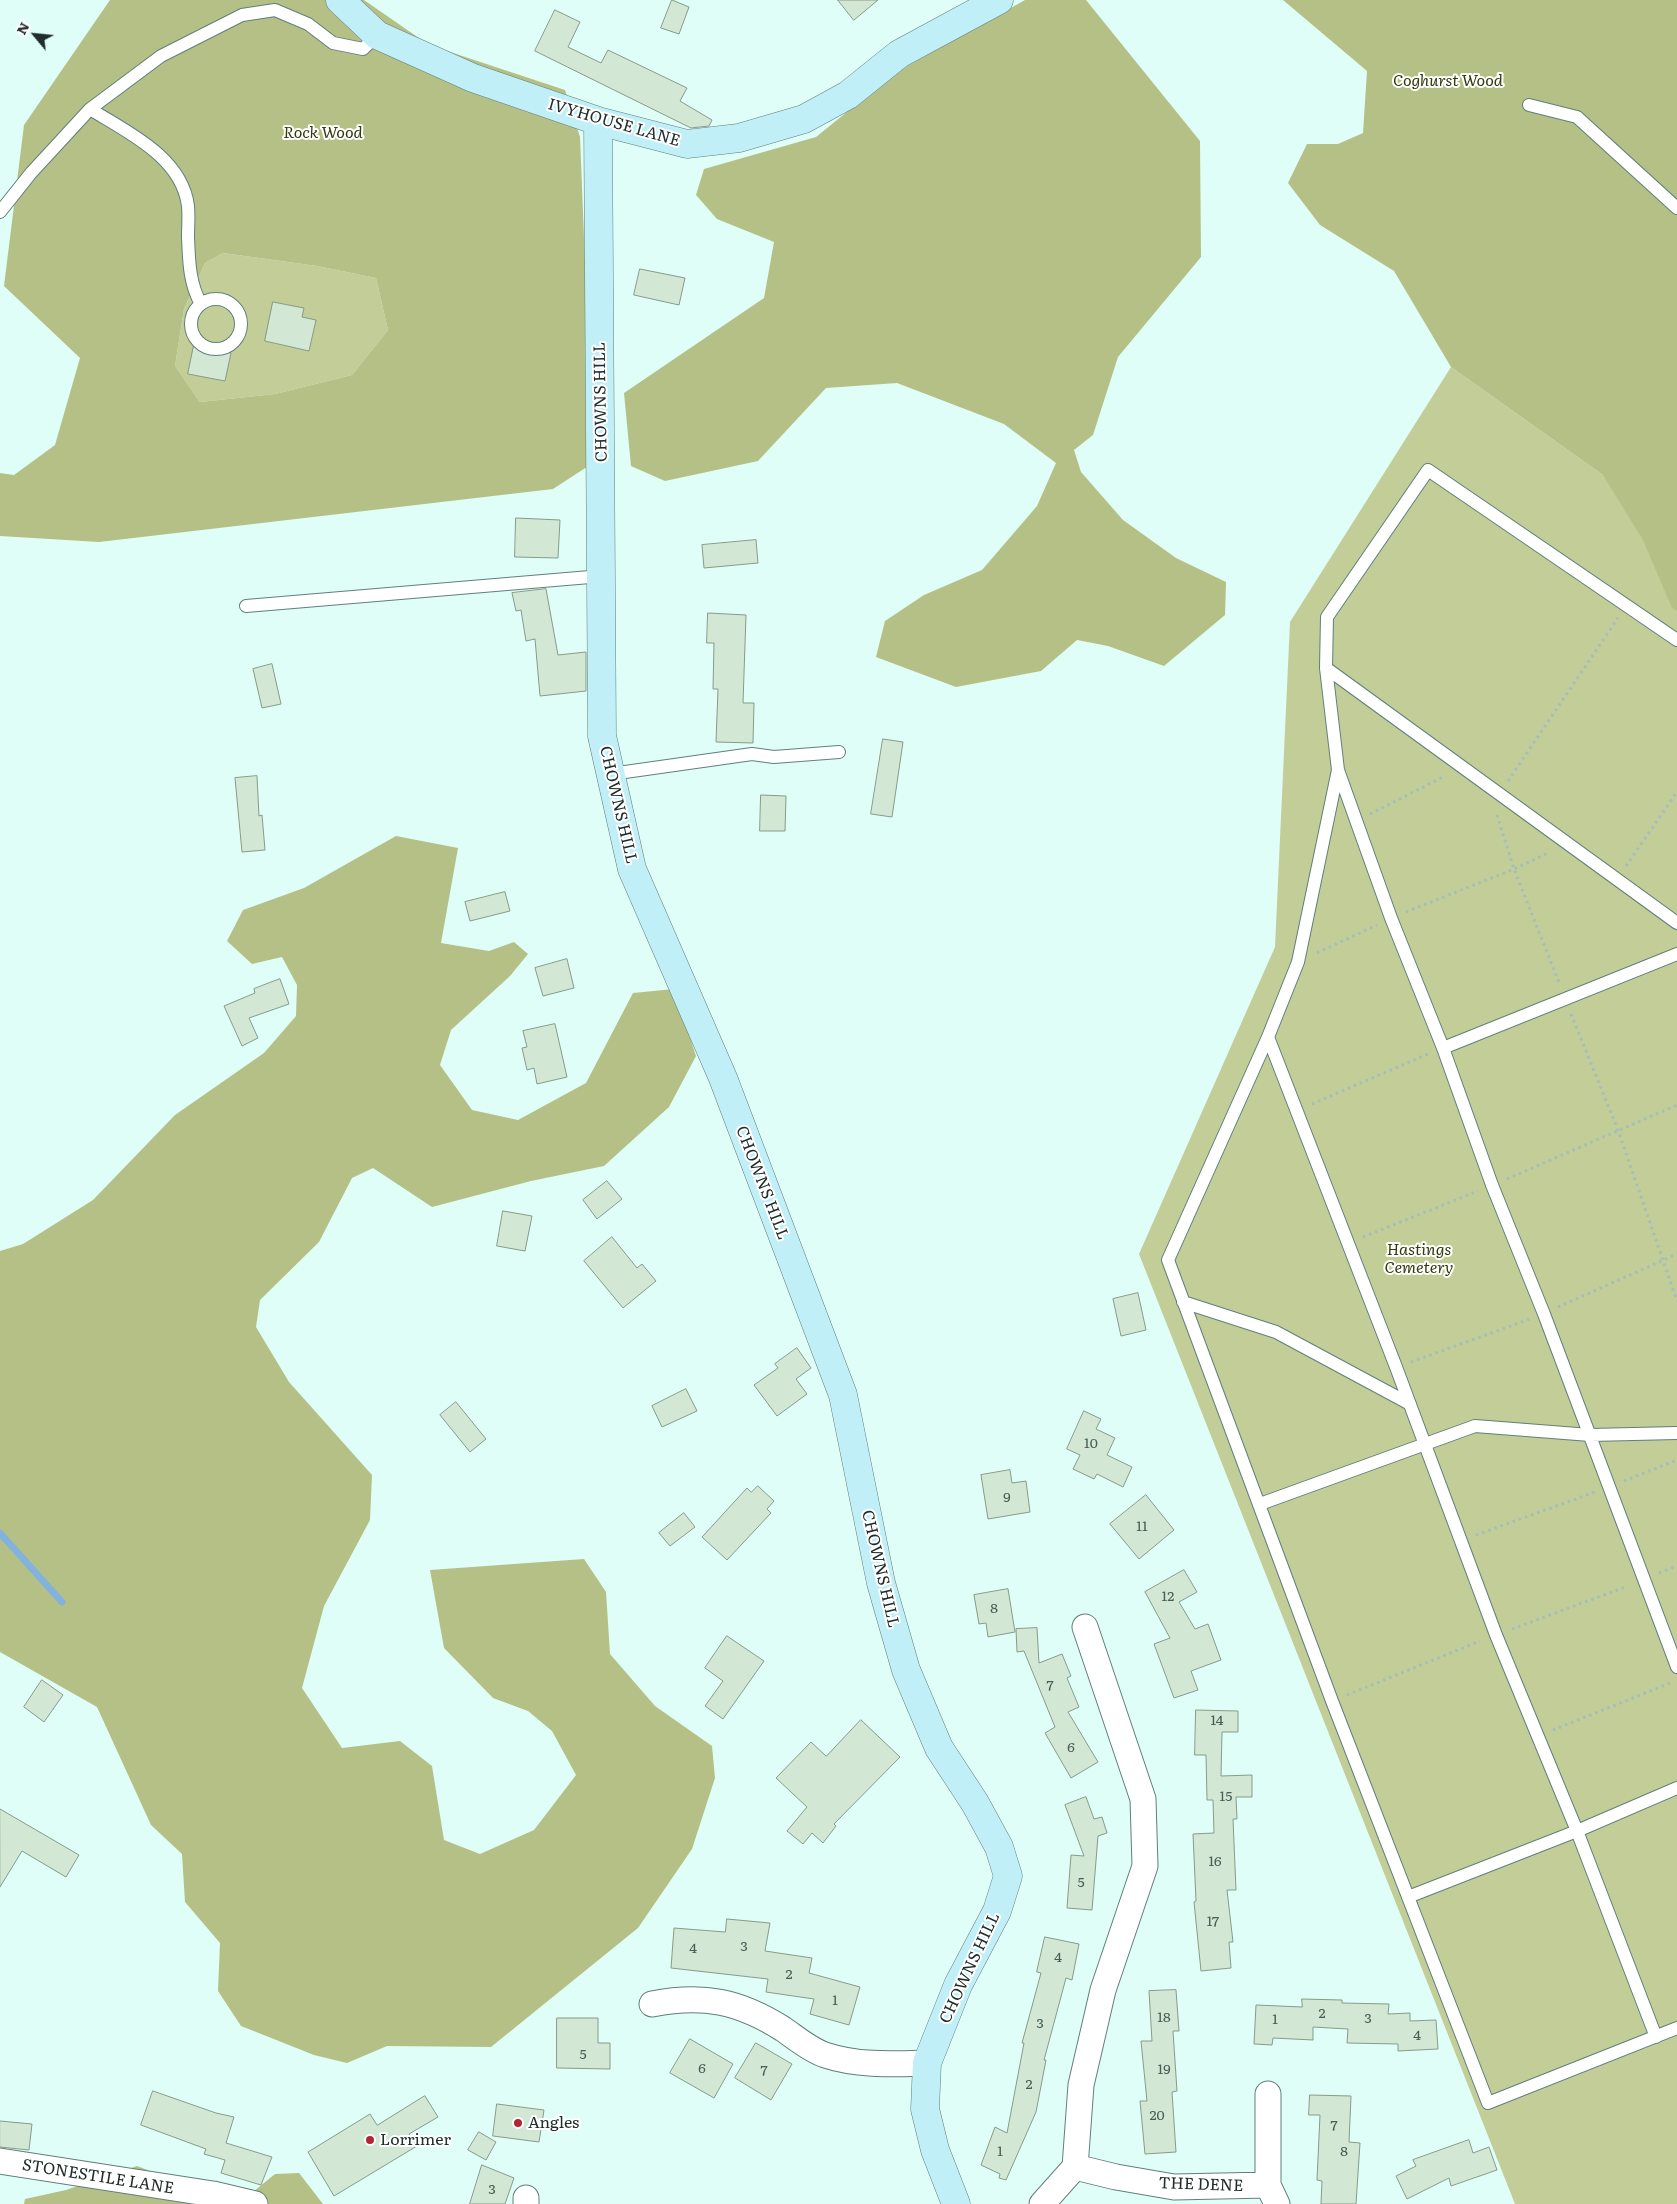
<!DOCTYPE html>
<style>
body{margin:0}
#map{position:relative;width:1677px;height:2204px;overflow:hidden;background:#defef7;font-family:Literata,serif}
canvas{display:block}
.north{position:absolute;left:10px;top:10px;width:50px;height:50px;-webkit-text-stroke:4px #fff;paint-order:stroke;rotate:298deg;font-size:14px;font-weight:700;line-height:20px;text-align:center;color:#202d2a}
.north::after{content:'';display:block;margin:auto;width:18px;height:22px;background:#202d2a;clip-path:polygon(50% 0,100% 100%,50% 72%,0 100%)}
</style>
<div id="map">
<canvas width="1677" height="2204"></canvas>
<div class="north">N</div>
</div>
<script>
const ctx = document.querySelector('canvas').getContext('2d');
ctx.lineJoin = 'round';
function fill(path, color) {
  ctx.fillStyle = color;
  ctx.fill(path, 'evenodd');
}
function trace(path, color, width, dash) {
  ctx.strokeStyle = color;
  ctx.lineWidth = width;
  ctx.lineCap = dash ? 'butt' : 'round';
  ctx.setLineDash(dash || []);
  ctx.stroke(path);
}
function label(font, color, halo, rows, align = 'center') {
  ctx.font = font + ' Literata,serif';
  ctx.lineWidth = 4;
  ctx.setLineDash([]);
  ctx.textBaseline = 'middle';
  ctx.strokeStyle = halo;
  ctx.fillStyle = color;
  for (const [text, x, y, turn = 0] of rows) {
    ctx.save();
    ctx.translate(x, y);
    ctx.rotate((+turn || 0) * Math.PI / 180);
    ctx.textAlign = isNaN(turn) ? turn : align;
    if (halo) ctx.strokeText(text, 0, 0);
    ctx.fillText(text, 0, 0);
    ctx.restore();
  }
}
fill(new Path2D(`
 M223,253L317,266L376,278L388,330L352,375L275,394L200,402L175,366L184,309L205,263Z
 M1677,321V2204H1515L1139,1254L1275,947L1290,622L1451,367L1603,475Z`), '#c3cd97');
fill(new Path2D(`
 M110,0H364L429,45L565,90L580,137L593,463L553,489L99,542L0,536V473L14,475L55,445L80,358L4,286L24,125ZM223,253L317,266L376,278L388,330L352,375L275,394L200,402L175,366L184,309L205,263Z
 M1025,0H1086L1200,141L1201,257L1118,357L1093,435L1074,450L1081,472L1123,520L1176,558L1226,582L1225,615L1164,666L1108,646L1077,640L1041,671L956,687L876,657L885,621L924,595L982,570L1037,506L1056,463L1004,424L897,383L826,388L758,461L665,481L631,466L624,393L764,298L774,242L717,219L696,195L704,169L816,137L895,73Z
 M1283,0H1677V611L1672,608L1643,540L1603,475L1451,367L1394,271L1320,225L1288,183L1307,144H1338L1363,133L1367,71Z
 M396,836L458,848L441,943L489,951L514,942L528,954L510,976L451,1030L440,1065L472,1110L518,1120L586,1083L633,993L674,989L696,1056L669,1107L604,1166L531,1181L432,1207L373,1168L352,1178L319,1242L260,1300L256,1327L289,1382L372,1475L370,1520L324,1606L302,1688L342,1748L400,1741L432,1766L444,1840L480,1854L534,1830L576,1775L552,1731L528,1711L493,1698L444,1648L430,1570L584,1559L606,1592L610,1654L655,1706L712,1746L715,1778L692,1849L638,1928L491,2047L387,2046L347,2063L314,2055L241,2026L218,1991L220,1943L185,1902L182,1854L151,1825L97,1707L0,1652V1251L23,1244L93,1200L175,1115L264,1053L296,1016L297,985L282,957L252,964L227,941L243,910L304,888Z
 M137,2166L197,2189L248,2196L275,2174L299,2173L323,2204H24L25,2199L66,2190Z`), '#b5c086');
trace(new Path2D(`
 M0,1533L62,1602`), '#83b2dc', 7);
const building = new Path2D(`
 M672,0L689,7L679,34L661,28Z
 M838,0H878L854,20Z
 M555,10L580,22L568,47L601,63L608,50L687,88L680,101L712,120L709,126L691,128L535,51Z
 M640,269L685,278L679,305L634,295Z
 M273,302L304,308L302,317L316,320L309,351L265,341Z
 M194,345L231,353L225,381L188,374Z
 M516,518L560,520L558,558L515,557Z
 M756,540L758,563L704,568L702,545Z
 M546,589L558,655L586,652V691L540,696L535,639L526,641L521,610L516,611L512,593Z
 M708,613L746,615L743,703H754L753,743L716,742L718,689H713L714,643H707Z
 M272,664L281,704L262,708L253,669Z
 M883,739L903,742L892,817L871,814Z
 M257,776L259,816L262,815L265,850L242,852L235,778Z
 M761,795L786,796L785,831H760Z
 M505,892L510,911L470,921L465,902Z
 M567,959L574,988L543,996L535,968Z
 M280,979L289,1004L249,1018L258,1038L242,1046L224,1006L255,993L254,989Z
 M555,1024L567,1077L537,1084L534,1068L527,1070L522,1048L527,1047L523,1031Z
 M607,1181L622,1199L597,1219L583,1200Z
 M503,1211L532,1216L525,1251L497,1246Z
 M612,1237L637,1268L642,1264L656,1281L623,1308L584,1261Z
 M1138,1293L1146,1330L1121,1336L1113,1299Z
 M797,1348L811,1368L796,1379L807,1394L777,1416L754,1385L778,1368L775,1364Z
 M686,1389L697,1411L662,1427L652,1406Z
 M456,1402L486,1439L470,1452L440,1415Z
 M1084,1411L1101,1419L1096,1429L1115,1438L1107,1455L1132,1467L1123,1487L1097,1474L1094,1479L1073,1469L1080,1455L1067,1449Z
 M1010,1470L1012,1483L1026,1481L1030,1512L988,1519L981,1475Z
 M758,1486L774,1501L767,1509L771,1513L727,1560L702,1537L747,1488L751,1492Z
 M1146,1495L1174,1530L1139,1559L1110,1524Z
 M684,1513L695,1527L670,1546L659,1533Z
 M1184,1570L1197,1592L1179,1602L1195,1629L1208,1624L1221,1660L1191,1671L1198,1690L1174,1698L1154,1644L1170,1638L1145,1592Z
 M1008,1589L1015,1632L988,1637L986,1623L979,1624L974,1595Z
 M1037,1628L1039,1663L1062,1654L1071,1676L1067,1678L1079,1707L1068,1712L1098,1762L1071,1778L1045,1733L1055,1727L1024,1651L1017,1652L1016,1629Z
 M727,1636L764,1661L723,1719L705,1706L723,1681L705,1668Z
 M42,1680L63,1695L44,1722L24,1707Z
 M1196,1710L1238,1711V1732H1222L1221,1776L1252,1775V1797H1236L1237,1819H1233L1236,1890H1227L1233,1942H1229L1231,1968L1201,1971L1194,1902L1196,1901L1193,1834L1214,1833L1213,1800H1207L1206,1755H1195Z
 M861,1720L900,1757L834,1824L836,1826L823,1843L812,1833L803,1844L787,1831L807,1807L776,1778L811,1742L826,1756Z
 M1086,1797L1094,1819L1102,1817L1107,1833L1098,1836L1092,1910L1067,1908L1071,1855L1084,1856L1065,1805Z
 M0,1809L79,1855L66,1877L22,1851L0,1887Z
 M727,1919L770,1923L765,1951L812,1958L809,1973L860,1987L849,2025L810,2014L814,1999L766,1992L768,1979L671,1968L674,1928L725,1932Z
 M1045,1937L1079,1944L1072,1980L1066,1978L1044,2060H1046L1036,2112L1006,2180L999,2178L1000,2174L981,2165L995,2127L1007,2133L1024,2043H1022L1041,1973L1037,1972Z
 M1176,1990L1179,2031H1173L1177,2091L1172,2092L1176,2152L1145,2154L1140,2101H1147L1141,2041H1152L1149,1991Z
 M1302,1999L1342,2000V2003L1389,2004L1388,2014L1410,2013V2021L1436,2020L1438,2049L1398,2051V2044L1347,2043L1348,2029L1313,2027V2040L1273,2038L1272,2045L1254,2044L1256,2005L1302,2007Z
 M557,2018H598V2043H610V2069L557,2068Z
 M690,2039L733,2064L714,2098L670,2073Z
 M756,2043L792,2064L771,2100L735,2078Z
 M153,2091L216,2113L234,2117L226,2143L272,2157L261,2185L221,2173L225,2160L204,2154L206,2149L141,2125Z
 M1310,2095L1351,2096L1349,2142L1360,2143L1356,2204H1321L1322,2181L1317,2180L1320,2115H1309Z
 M425,2096L438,2117L409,2134L417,2146L334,2196L308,2152L370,2114L377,2125Z
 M497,2104L544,2110L539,2142L493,2136Z
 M0,2121L32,2124L29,2150L0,2147Z
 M479,2132L496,2142L486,2160L468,2150Z
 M1469,2140L1473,2153L1489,2147L1497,2170L1451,2186L1449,2178L1407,2199L1396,2176L1416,2166L1413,2160Z
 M482,2165L514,2178L505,2204H470Z`);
fill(building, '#d2e8d5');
trace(building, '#869b89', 1);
const lane = new Path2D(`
 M1529,105L1577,117L1677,208
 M90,109C127,132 182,157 188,206C189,216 188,227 188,237C189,260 189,283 201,304
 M0,212L31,173L90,109L161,56L242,15L275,10L308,24L333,43L363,49L377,35
 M191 324a25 25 0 1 1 50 0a25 25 0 1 1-50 0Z
 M246,606L602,576
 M1677,640L1428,470L1327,617L1326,668L1338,770L1391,918L1443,1048L1492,1185L1544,1314L1677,1667
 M1326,668L1677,923
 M1338,770L1298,962L1268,1037L1168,1260L1332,1701L1488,2103L1677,2028
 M611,774L752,754L774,757L839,752
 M1268,1037L1396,1367L1496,1635L1577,1831L1656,2037
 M1443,1048L1677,954
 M1183,1302L1276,1332L1410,1404
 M1260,1504L1475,1426L1590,1435L1677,1433
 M1408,1897L1577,1831L1677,1788`);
const street = new Path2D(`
 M652,2004C703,1994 739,2001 783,2029C796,2038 810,2050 825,2055C858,2066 893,2064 927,2063
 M1268,2094V2185L1277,2204
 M0,2161L213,2194L255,2204
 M1075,2167L1116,2177L1174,2187L1268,2185
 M526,2204V2198
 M1042,2204L1075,2167L1081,2085L1103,1990L1145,1866L1143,1799L1085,1627`);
const secondary = new Path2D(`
 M340,0L377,35L473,78L598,121L687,144L739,138L804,119L848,95L899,54L999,0
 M598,121L602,736L632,869L723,1078L843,1395L881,1583L906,1670L939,1748L975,1803L999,1847L1008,1876L997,1911L958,1985L927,2063L925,2109L935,2150L956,2204`);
trace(lane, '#627f79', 14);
trace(street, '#627f79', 27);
trace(secondary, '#627f79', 29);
trace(new Path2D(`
 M1508,781L1618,618
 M1370,814L1445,776
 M1497,815L1514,869L1560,985
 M1626,866L1677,792
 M1406,912L1514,869L1550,852
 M1317,953L1377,925
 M1571,1014L1618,1130L1677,1301
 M1312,1104L1428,1054
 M1507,1179L1677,1105
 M1363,1237L1478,1191
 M1558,1307L1677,1254
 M1411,1362L1530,1319
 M1624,1481L1677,1460
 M1476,1535L1595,1492
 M1659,1573L1677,1566
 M1512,1629L1628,1586
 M1347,1695L1480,1641
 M1553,1730L1670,1683`), '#a4beb9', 3, [2.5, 4]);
trace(lane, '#fff', 12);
trace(street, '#fff', 25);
trace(secondary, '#c1eff7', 28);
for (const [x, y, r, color] of [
 [518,2123,5,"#b52336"],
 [370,2140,5,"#b52336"]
]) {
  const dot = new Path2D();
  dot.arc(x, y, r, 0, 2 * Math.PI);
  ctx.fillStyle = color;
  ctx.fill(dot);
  trace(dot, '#fff', 2);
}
label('14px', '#4c5c55', null, [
 ["10",1091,1444],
 ["9",1007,1498],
 ["11",1142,1527],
 ["12",1168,1597],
 ["8",994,1609],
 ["7",1050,1686],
 ["14",1217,1721],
 ["6",1071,1748],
 ["15",1226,1797],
 ["16",1215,1862],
 ["5",1081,1883],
 ["17",1213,1922],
 ["3",744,1947],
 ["4",693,1949],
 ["4",1058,1958],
 ["2",789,1975],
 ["1",835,2001],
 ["2",1322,2014],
 ["18",1164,2018],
 ["3",1368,2019],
 ["1",1275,2020],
 ["3",1040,2024],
 ["4",1417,2036],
 ["5",583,2055],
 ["6",702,2069],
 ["19",1164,2070],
 ["7",764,2071],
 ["2",1029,2085],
 ["20",1157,2116],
 ["7",1334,2126],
 ["1",1000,2152],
 ["8",1344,2152],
 ["3",492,2190]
]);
label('italic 16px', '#343a0d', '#fff', [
 ["Coghurst Wood",1448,81],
 ["Rock Wood",323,133],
 ["Hastings",1419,1250],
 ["Cemetery",1419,1268]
]);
label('16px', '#202d2a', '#fff', [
 ["IVYHOUSE LANE",614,123,16],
 ["CHOWNS HILL",601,402,-91],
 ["CHOWNS HILL",618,805,77],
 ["CHOWNS HILL",762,1183,69],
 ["CHOWNS HILL",880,1569,77],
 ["CHOWNS HILL",970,1968,-65],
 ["STONESTILE LANE",98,2177,9],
 ["THE DENE",1201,2185,2]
]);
label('16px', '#202d2a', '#fff', [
 ["Angles",528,2123],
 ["Lorrimer",380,2140]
], 'left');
</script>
